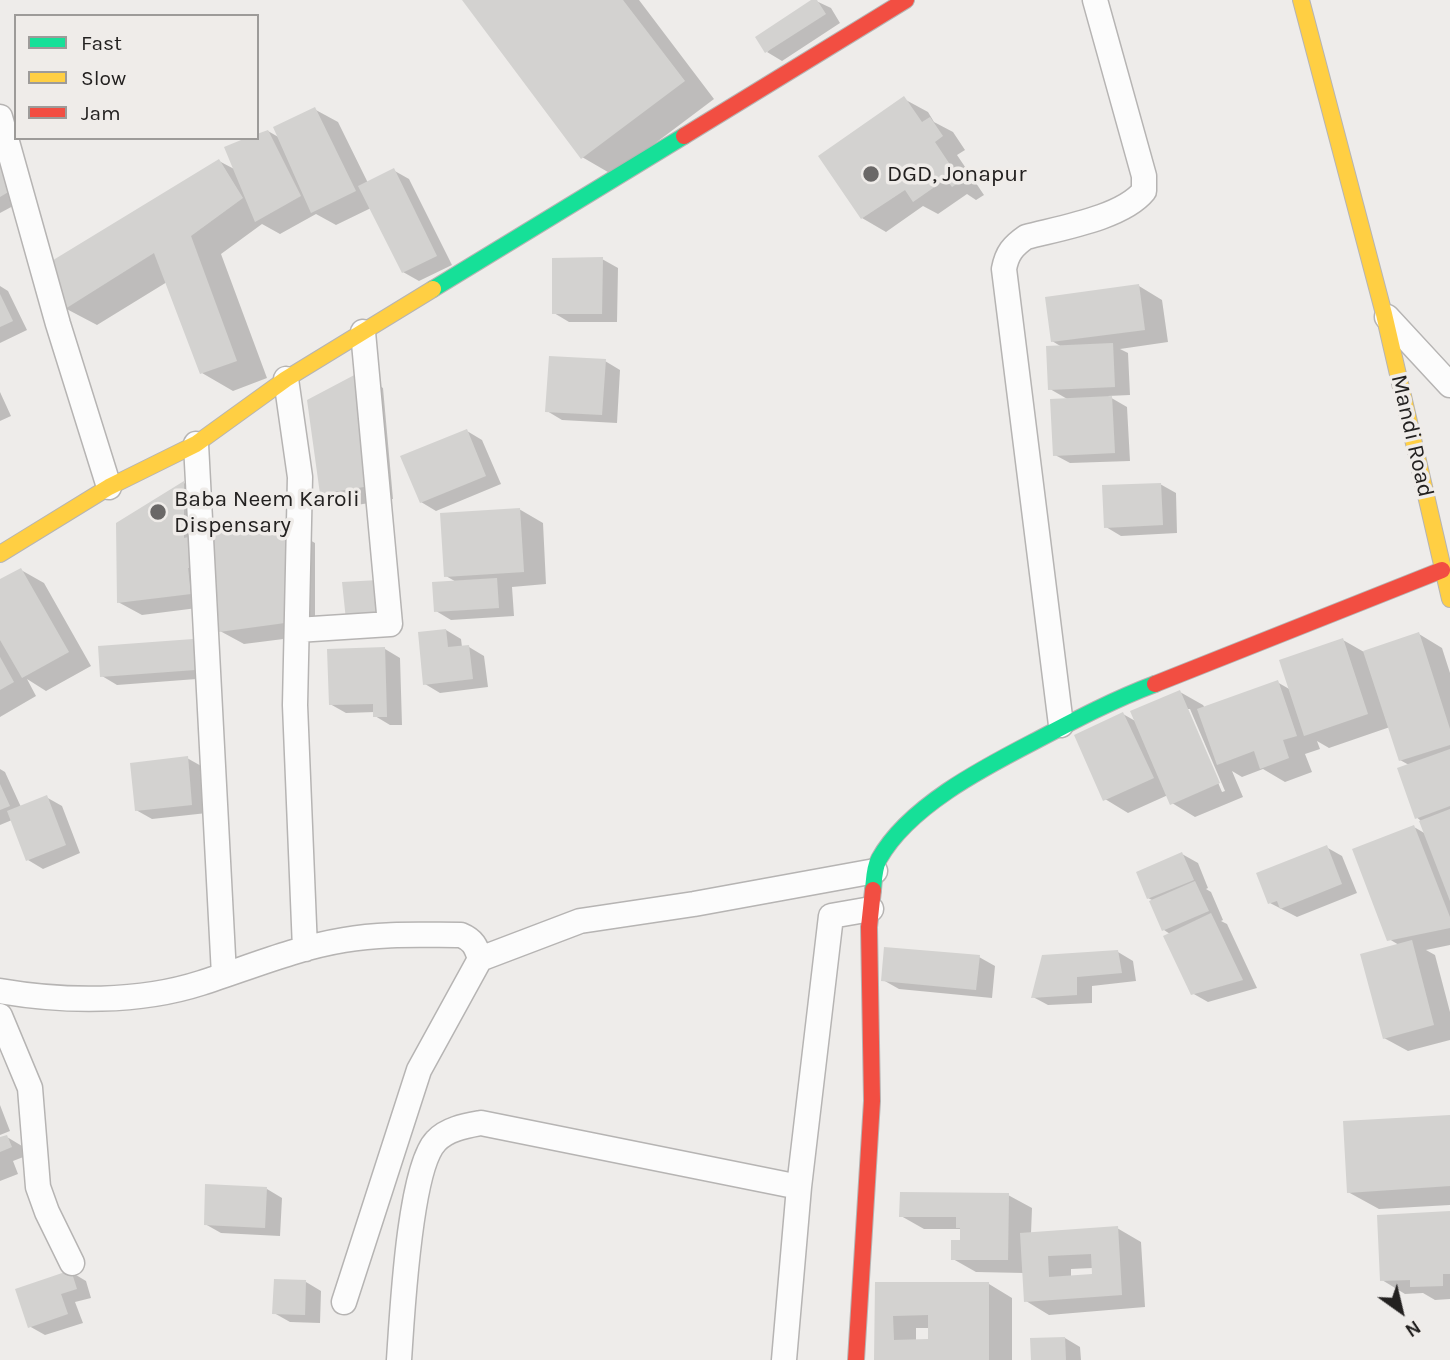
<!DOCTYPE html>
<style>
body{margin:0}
#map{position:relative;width:1450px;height:1360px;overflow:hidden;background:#eeecea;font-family:Karla,sans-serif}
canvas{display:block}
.legend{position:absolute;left:14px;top:14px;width:245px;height:126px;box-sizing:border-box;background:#efece9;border:2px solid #9d9b99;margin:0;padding:9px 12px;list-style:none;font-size:21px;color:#232120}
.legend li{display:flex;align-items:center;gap:14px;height:35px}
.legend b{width:35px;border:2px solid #9d9b99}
.north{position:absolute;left:1366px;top:1276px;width:70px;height:70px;-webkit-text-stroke:5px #efece9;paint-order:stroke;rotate:146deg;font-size:19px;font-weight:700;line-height:28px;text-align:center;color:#232120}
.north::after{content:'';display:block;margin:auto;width:24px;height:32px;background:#232120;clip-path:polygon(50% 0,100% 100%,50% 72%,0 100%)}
</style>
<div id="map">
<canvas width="1450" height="1360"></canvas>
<ul class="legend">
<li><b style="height:9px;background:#16e098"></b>Fast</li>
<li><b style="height:9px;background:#ffcf43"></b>Slow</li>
<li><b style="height:9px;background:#f24e42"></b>Jam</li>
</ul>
<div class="north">N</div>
</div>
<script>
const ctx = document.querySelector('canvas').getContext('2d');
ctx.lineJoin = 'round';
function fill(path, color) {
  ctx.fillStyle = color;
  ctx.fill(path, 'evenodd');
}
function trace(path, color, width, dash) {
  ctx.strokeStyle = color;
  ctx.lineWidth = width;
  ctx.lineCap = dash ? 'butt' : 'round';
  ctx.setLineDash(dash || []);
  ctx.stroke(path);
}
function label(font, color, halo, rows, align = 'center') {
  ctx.font = font + ' Karla,sans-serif';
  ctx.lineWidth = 7;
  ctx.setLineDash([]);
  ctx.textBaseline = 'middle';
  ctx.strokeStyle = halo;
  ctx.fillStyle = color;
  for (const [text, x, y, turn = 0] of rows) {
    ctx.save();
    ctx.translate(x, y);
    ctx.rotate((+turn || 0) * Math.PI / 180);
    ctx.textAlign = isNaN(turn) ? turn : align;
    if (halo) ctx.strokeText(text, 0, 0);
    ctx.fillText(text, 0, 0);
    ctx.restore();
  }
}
fill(new Path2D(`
 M464,0H639L714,99L613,175L582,157Z
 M814,0L831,8L840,23L782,61L767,52Z
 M904,99L928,112L934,122L953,132L965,150L957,155L984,195L976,200L967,194L938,214L923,206L886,232L862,218Z
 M314,109L338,122L368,183L393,170L409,179L452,265L419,281L403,272L371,208L336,225L316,214L280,234L262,224L221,254L267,378L233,391L202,373L167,282L97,325L59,305L219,161L236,170L257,138L268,131L280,138Z
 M0,142L30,197L0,213Z
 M602,259L618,268L617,322H569L554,313Z
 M0,286L8,291L27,330L0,343Z
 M1139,286L1162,300L1168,342L1120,349L1128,353L1130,395L1108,396L1127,407L1130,461L1070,463L1055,455L1069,400L1050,389L1062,347L1052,341Z
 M605,361L620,370L617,423L562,420L547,411Z
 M360,374L383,388L393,499L345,507L322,493Z
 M0,392L11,416L0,421Z
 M467,431L482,440L501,484L436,511L421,502Z
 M184,483L207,497L206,546L216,551L292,530L315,543V635L244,644L220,631L217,580L210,581L213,606L142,615L118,602V524Z
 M1160,484L1176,493L1177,533L1121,536L1106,527Z
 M519,509L543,523L546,584L512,587L514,616L451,620L436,611L458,583L446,576Z
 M21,570L44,583L91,666L46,691L27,679L36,696L0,717V581Z
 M446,630L461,639L462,647H469L484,656L488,687L440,693L425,684Z
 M1419,634L1442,648L1450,673V945L1426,950L1435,955L1450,1012V1040L1408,1051L1384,1038L1399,945L1389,939L1414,827L1426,834L1420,820L1416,817L1409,765L1400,760L1390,727L1329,748L1317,741L1320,749L1305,754L1312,772L1285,782L1263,769L1242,777L1232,771L1243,797L1195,817L1172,803L1168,795L1128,813L1105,799L1123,714L1137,722L1180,692L1203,705L1205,708L1277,682L1291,690L1343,640L1364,652ZM1187,709H1190L1225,791L1222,792Z
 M192,640L208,649L210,678L117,685L102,676Z
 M385,649L400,658L402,725H390L375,716V712L346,713L330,704Z
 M187,758L203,767L207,813L152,819L136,810Z
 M0,769L5,772L21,807L46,797L62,806L80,853L43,869L28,860L12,820L0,825Z
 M1326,847L1342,856L1357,893L1297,917L1270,903Z
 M1182,854L1198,863L1208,888L1206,889L1211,892L1223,920L1221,921L1227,924L1257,988L1208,1002L1192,993L1170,934L1164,930L1154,901L1148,898Z
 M1118,952L1133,961L1136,981L1092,986V1003L1048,1005L1033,997Z
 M979,957L995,966L992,998L899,989L883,980Z
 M0,1105L10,1131L0,1135Z
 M1450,1117V1205L1379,1209L1348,1192Z
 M7,1137L22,1146L26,1156L13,1161L18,1174L0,1181V1139Z
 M267,1189L282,1198L280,1236L221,1233L205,1224Z
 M1008,1195L1032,1208L1031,1234L1117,1228L1141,1242L1145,1307L1049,1315L1026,1301L1024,1273L976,1272L953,1259L962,1242V1229H924L901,1216ZM1093,1268L1094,1276L1071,1277V1269Z
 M1450,1213V1299L1435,1300L1423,1293L1405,1294L1382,1280Z
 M71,1272L86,1281L91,1298L75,1302L83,1323L45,1335L29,1326Z
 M275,1281L306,1282L321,1291L320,1323L290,1322L274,1313Z
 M877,1284H989L1012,1298V1360H876ZM916,1328H930V1341H916Z
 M1065,1338L1080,1347L1081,1360H1033Z`), '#0003');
fill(new Path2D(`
 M462,0H623L685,81L581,159Z
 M811,0H817L826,14L765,53L755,37Z
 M904,96L922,122L930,117L943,136L935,142L961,181L952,187L946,179L913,202L905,190L861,219L818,156Z
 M315,107L356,191L311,213L273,127Z
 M268,130L301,196L255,222L224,147L246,138H257V134Z
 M0,144L15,188L0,197Z
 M219,159L243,198L191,236L237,361L200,374L154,253L65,309L50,262Z
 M394,168L437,256L402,273L358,186Z
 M603,257L602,314H552V258Z
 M1139,284L1145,330L1051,342L1045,297Z
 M0,294L13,321L0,327Z
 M1113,343L1115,387L1048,390L1046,346Z
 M549,356L606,359L602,415L545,412Z
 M360,372L370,486L320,494L307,400Z
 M1112,396L1115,453L1053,456L1050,399Z
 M467,429L486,476L420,503L400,456Z
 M184,481V538L193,536L197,567L188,568L191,594L117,603L116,523Z
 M1161,483L1163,525L1104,528L1102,485Z
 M520,508L524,572L444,577L440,513Z
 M292,528V622L219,632L213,530Z
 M21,568L69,652L22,678L0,640V579Z
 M497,578L499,608L434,612L432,582Z
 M379,580L381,616L346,620L342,582Z
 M446,629L448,647L469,645L473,679L423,685L418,632Z
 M1419,632L1450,729V745L1399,761L1363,651Z
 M1343,638L1368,714L1304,736L1279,660Z
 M193,639L195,670L100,677L98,646Z
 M385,647L387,717H373V704L329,705L327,649Z
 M0,657L14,682L0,690Z
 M1278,680L1297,736L1283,740L1289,758L1260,769L1254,751L1217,765L1197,709Z
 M1180,690L1220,783L1170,805L1130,711Z
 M1123,712L1154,778L1103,801L1074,735Z
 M1450,749V806L1415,819L1397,768Z
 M188,756L192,805L135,811L130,763Z
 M0,784L10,806L0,810Z
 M47,795L66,845L26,861L7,811Z
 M1450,809V901L1419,821Z
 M1414,825L1450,917V928L1387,941L1352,849Z
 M1327,845L1342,884L1280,909L1277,901L1268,904L1256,873Z
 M1182,852L1194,880L1147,899L1136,872Z
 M1195,881L1209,911L1162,931L1149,901Z
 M1211,913L1243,980L1191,995L1163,936Z
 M1412,940L1434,1025L1383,1039L1360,954Z
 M884,947L980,955L976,990L881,981Z
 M1118,950L1122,973L1077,977V995L1031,998L1042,955Z
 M1450,1115V1186L1347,1193L1343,1121Z
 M7,1135L12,1147L0,1152V1137Z
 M205,1184L267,1187L265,1228L204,1225Z
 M900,1192L1009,1193L1008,1260H951V1240H960V1228H956V1217H899Z
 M1450,1211V1274H1443V1286L1410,1287V1280L1380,1281L1377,1215Z
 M1118,1226L1122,1295L1024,1302L1020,1233ZM1091,1254L1092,1274L1049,1277L1048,1256Z
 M71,1270L77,1289L61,1294L68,1314L28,1328L15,1289Z
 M274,1279L306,1280L305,1315L272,1314Z
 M875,1282H989V1360H874ZM928,1315V1339L894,1340L893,1316Z
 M1065,1337L1066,1360H1031L1030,1338Z`), '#d3d2d0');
const street = new Path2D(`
 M0,117L58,324L109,487
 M1387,317L1450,385
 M286,379L300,477L295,705L305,949
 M196,444L224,975
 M297,630L390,624L363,332
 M1061,725L1004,269C1007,253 1013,246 1026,237C1060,228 1122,218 1144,191V176L1095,0
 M0,991C64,1002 139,1003 201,983C248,968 295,948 344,940C382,933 421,935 461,935C473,940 476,946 480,959
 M0,1016L30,1088L38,1187L47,1212L72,1263
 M344,1302L419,1070L480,959L580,921L694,904L875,871
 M399,1360C402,1317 409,1169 436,1141C447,1129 465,1126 481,1123L799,1187
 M784,1360L799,1187L831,916L871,909`);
const fast = new Path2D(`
 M433,289L684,136
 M873,890C874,880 874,868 879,859C909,805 987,766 1039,739C1077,719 1115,699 1155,684`);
const slow = new Path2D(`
 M1301,0L1384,314L1450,599
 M0,554L109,487L196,444L286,379L433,289`);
const jam = new Path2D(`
 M684,136L906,0
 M1155,684L1442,570
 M856,1360L872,1101L869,927L873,890`);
trace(street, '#b6b4b3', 27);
trace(fast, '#b6b4b3', 18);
trace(slow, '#b6b4b3', 18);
trace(jam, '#b6b4b3', 18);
trace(street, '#fcfcfc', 24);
trace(fast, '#16e098', 16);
trace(slow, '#ffcf43', 16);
trace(jam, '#f24e42', 16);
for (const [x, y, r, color] of [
 [871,174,9,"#6a6867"],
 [158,512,9,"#6a6867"]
]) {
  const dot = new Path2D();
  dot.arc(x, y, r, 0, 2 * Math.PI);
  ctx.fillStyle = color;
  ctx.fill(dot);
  trace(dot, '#efece9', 2.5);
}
label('23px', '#232120', '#efece9', [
 ["DGD, Jonapur",887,174],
 ["Baba Neem Karoli",174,499],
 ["Dispensary",174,525]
], 'left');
label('23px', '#232120', '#efece9', [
 ["Mandi Road",1412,436,77]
]);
</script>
